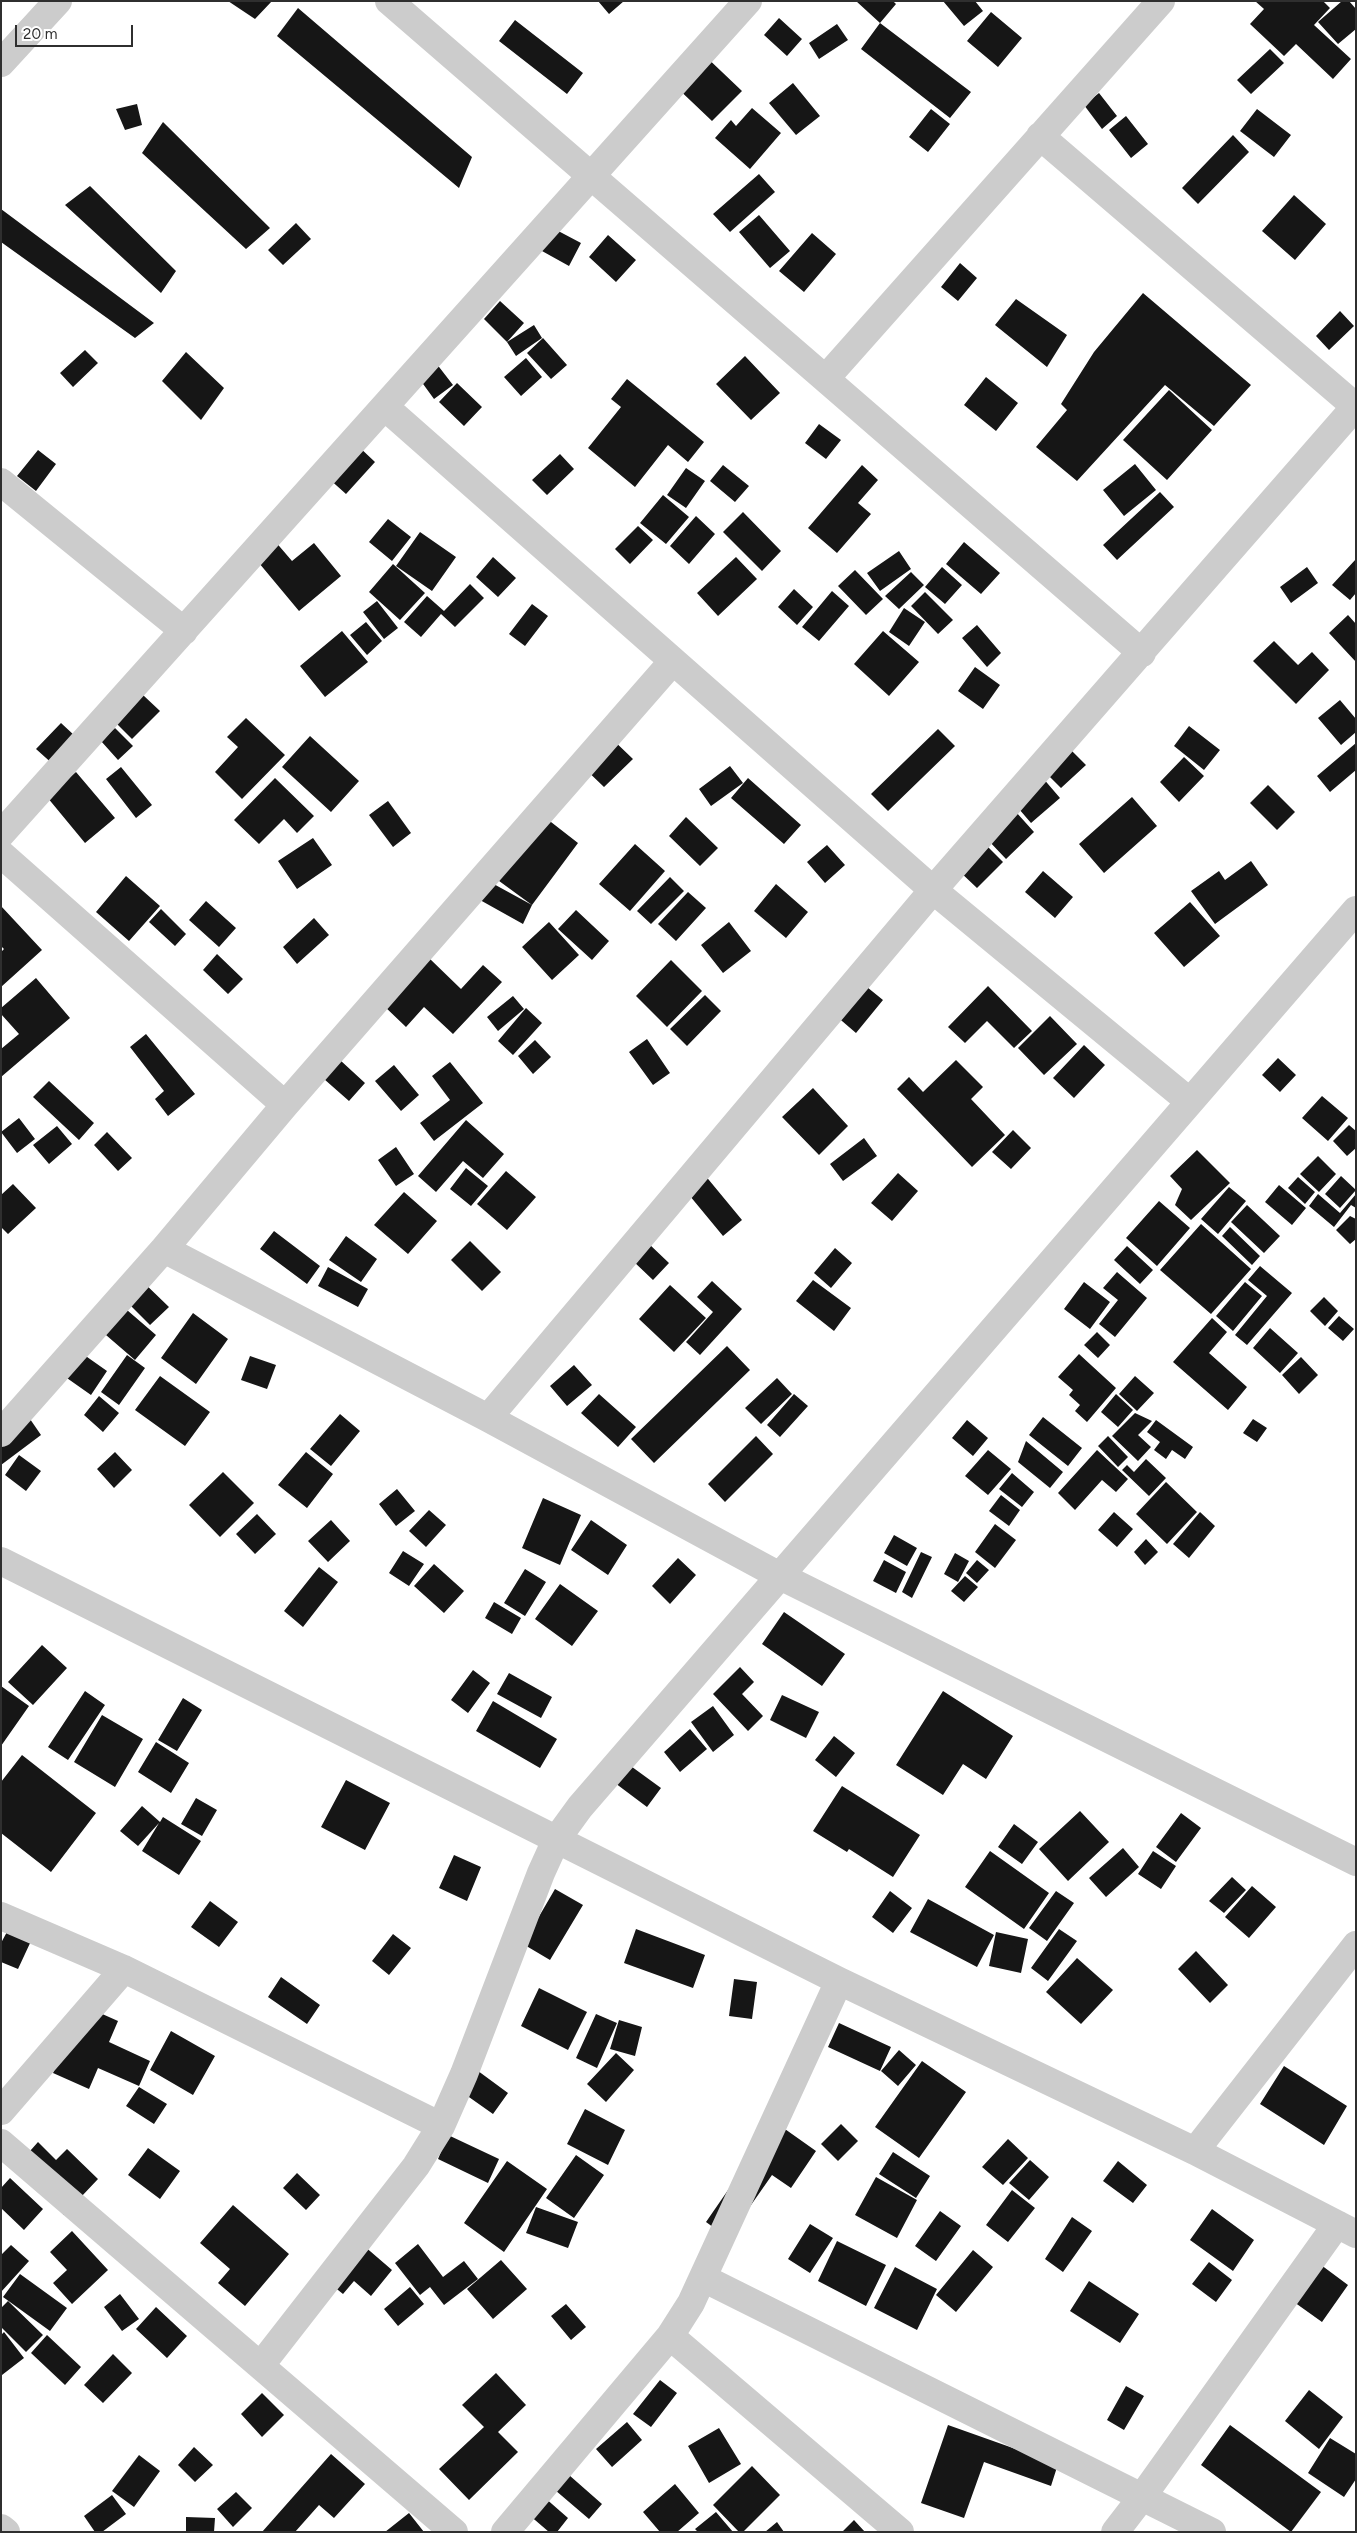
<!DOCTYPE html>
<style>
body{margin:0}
#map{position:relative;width:1357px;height:2533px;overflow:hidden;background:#fff;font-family:Figtree,sans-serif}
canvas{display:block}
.frame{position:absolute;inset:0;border:2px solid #2f2f2f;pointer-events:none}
.scale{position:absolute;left:15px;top:25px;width:118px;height:22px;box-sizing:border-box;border:2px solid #2f2f2f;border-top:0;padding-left:6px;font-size:15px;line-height:18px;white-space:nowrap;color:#2f2f2f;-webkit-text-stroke:4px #fff;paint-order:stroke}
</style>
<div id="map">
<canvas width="1357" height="2533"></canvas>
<div class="frame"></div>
<div class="scale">20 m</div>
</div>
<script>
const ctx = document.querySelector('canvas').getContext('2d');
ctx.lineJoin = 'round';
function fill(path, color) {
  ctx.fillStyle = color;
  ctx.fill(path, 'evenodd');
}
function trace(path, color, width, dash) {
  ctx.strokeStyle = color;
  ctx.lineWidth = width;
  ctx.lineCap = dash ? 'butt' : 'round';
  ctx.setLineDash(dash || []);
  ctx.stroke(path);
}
fill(new Path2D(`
 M228,1H272L255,19Z
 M598,1H624L609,14Z
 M856,1H893L896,4L880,23Z
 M943,1H975L983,11L964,26Z
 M1255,1H1323L1330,8L1314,25L1351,59L1333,79L1296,44L1284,56L1250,24L1264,9Z
 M1342,1H1349L1356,9V29L1338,44L1318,22Z
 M298,8L472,157L459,188L277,36Z
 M991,12L1022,38L998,67L967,41Z
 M779,18L802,39L787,56L764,35Z
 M515,20L583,73L567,94L499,41Z
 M880,23L971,92L950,118L861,49Z
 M837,24L848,40L819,59L809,43Z
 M1270,49L1284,63L1251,94L1237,80Z
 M701,52L742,91L712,121L671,82Z
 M793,83L820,116L796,135L769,103Z
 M1099,93L1117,116L1102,129L1084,105Z
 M137,104L142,125L125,130L116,109Z
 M752,108L781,133L750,169L715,138L731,120L736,126Z
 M931,109L950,124L928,152L909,137Z
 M1257,109L1291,135L1274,157L1240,131Z
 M1126,116L1148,144L1131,158L1109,130Z
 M163,122L270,228L246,249L142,153Z
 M1233,135L1249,152L1198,204L1182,188Z
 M759,174L775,192L730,232L713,214Z
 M90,186L176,271L161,293L65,205Z
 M1294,195L1326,224L1295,260L1262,231Z
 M1,209L154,323L135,338L1,242Z
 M759,215L790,251L770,268L739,232Z
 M296,223L311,239L283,265L268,250Z
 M545,224L581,243L569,266L533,246Z
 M812,233L836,254L804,292L779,271Z
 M608,235L636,260L616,282L589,257Z
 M960,263L977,278L958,301L941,287Z
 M1143,293L1251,385L1214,426L1165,385L1077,481L1036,447L1067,410L1061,404L1094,352Z
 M1016,299L1067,335L1047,367L995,325Z
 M500,301L524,323L507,342L484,319Z
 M1340,311L1354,326L1329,350L1316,336Z
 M534,325L542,338L516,356L507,342Z
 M543,338L567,365L551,379L527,353Z
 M85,350L98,363L73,387L60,373Z
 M186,352L224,388L201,420L162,381Z
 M745,356L780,393L751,420L716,384Z
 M526,358L542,377L521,396L504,377Z
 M436,363L453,385L434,399L418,377Z
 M986,377L1018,403L996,431L964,405Z
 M627,379L704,442L688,462L668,445L635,487L588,448L621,407L611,399Z
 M457,383L482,407L464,426L439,402Z
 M1169,390L1212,430L1167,480L1123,440Z
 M819,424L841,440L826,459L805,443Z
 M357,445L375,462L346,494L327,477Z
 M38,450L56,464L36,491L17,476Z
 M560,454L574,469L547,495L532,480Z
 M1135,464L1156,490L1124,516L1103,490Z
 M723,465L749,486L735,502L710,481Z
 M862,465L878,480L858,503L871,514L837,553L808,528Z
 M686,468L705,481L686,508L667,495Z
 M1160,492L1174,507L1117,560L1103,545Z
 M663,495L689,517L666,544L640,523Z
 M743,512L781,551L762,571L723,532Z
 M696,516L715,534L689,564L670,546Z
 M388,519L411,537L392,561L369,542Z
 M638,526L653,540L630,564L615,549Z
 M420,532L456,557L432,591L396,566Z
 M274,540L292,561L314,543L341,576L299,611L254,557Z
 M964,542L1000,573L981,594L946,564Z
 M899,551L911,569L880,591L867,573Z
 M493,557L516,578L498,597L476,577Z
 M736,557L757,579L718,616L697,593Z
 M1356,559V593L1350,600L1332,585Z
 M393,564L425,593L400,620L369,592Z
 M942,567L962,585L945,604L925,587Z
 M1307,567L1318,583L1291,603L1280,587Z
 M855,570L883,599L866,615L838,586Z
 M911,572L924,585L899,609L885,596Z
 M470,584L484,598L455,627L441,614L421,637L404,622L427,596L444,611Z
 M794,589L813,607L797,625L778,607Z
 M832,591L849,606L819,641L802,627Z
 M925,592L953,620L938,634L911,606Z
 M377,601L398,628L384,639L363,612Z
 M532,604L548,616L525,646L509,634Z
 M904,608L925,622L909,646L889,632Z
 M1348,615L1356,624V662L1329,633Z
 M366,622L382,641L367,655L350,635Z
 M977,625L1001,653L987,667L962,638Z
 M342,631L368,662L325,697L300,666Z
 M883,631L919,662L889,696L854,664Z
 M1274,641L1298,665L1312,652L1329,670L1296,704L1253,661Z
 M975,667L1000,685L983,709L958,691Z
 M143,695L160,711L132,739L115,722Z
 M1340,700L1356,719V732L1341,745L1318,718Z
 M246,718L285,755L242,799L215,772L238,747L227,737Z
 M61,723L89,749L65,775L36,749Z
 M1189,726L1220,750L1204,770L1174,746Z
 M115,728L133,746L118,760L101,741Z
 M938,729L955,746L888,811L871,794Z
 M310,736L359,781L331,812L282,767Z
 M609,736L633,759L604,787L580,764Z
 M1356,743V770L1330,792L1317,776Z
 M1071,750L1086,765L1061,788L1047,774Z
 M1184,757L1204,776L1179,802L1160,782Z
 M730,766L743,783L711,806L699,789Z
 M121,767L152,805L136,818L106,779Z
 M76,772L115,818L85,843L47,797Z
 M1042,777L1060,798L1031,823L1013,802Z
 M275,778L314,816L297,833L284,819L259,844L234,820Z
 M748,778L801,825L784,844L731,798Z
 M1268,785L1295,812L1277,830L1250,803Z
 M1132,797L1157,826L1104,873L1079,844Z
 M388,801L411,833L393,847L369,815Z
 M1016,812L1034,832L1006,859L987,839Z
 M542,815L578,843L532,905L495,878Z
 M686,817L718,848L700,866L669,836Z
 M313,838L332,865L297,889L278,861Z
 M984,843L1003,862L977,888L958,870Z
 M635,844L665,871L630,911L599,884Z
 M827,845L845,865L825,883L807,862Z
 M1251,861L1268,885L1215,924L1191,891L1219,871L1225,880Z
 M1043,871L1073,897L1055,918L1025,892Z
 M126,876L160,906L129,941L96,912Z
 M670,877L684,891L651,924L637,911Z
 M490,882L532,905L523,924L480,900Z
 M776,884L808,912L786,938L754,911Z
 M688,892L706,908L676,941L658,924Z
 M206,901L236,928L219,947L189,920Z
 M1190,902L1220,936L1184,967L1154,933Z
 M1,906L42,950L1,987V952L4,949L1,946Z
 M161,909L186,934L175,946L149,922Z
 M576,910L609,941L592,960L558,929Z
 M314,918L329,935L297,964L283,947Z
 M549,922L579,955L552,980L522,947Z
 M729,922L751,951L723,973L701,945Z
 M217,954L243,979L228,994L203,970Z
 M428,957L461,989L483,965L502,982L453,1034L424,1007L406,1027L383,1005Z
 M671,960L702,991L667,1027L636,996Z
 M36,978L70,1018L1,1077V1049L19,1034L1,1014V1008Z
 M862,983L883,1000L856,1033L835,1015Z
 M988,986L1032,1031L1014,1048L987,1021L965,1043L948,1027Z
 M705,995L721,1011L687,1046L670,1029Z
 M513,996L524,1009L498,1031L487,1017Z
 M526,1008L542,1023L513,1055L498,1041Z
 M1050,1016L1077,1044L1044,1075L1018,1048Z
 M146,1034L195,1094L168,1116L155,1099L164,1091L130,1047Z
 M647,1039L670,1073L653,1085L629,1052Z
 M535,1040L551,1057L533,1074L518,1056Z
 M1084,1045L1105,1065L1074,1098L1053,1078Z
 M1278,1058L1296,1075L1280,1092L1262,1075Z
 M340,1060L365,1083L349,1101L324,1079Z
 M956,1060L983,1087L971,1099L1005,1135L972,1167L897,1089L909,1077L923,1092Z
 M450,1062L483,1103L434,1141L420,1123L450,1100L432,1076Z
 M394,1065L419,1095L401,1111L375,1081Z
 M49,1081L94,1123L79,1140L33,1097Z
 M813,1088L848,1126L819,1155L782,1117Z
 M1322,1096L1348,1118L1328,1141L1302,1118Z
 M19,1118L35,1139L17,1153L1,1132Z
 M466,1120L504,1154L483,1178L463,1161L436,1192L418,1176Z
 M1349,1125L1356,1131V1148L1347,1156L1333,1141Z
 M57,1126L72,1144L49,1164L33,1145Z
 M1013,1130L1031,1148L1011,1169L992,1152Z
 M107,1132L132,1158L118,1171L94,1145Z
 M864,1138L877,1156L843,1181L830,1164Z
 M396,1147L414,1174L396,1186L378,1160Z
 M1197,1150L1230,1183L1191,1220L1175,1205L1182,1189L1170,1176Z
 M1318,1156L1336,1174L1319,1192L1300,1174Z
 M466,1168L488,1186L471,1206L450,1189Z
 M506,1171L536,1197L507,1230L477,1204Z
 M898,1173L918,1191L892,1221L871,1203Z
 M704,1174L742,1220L723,1236L685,1190Z
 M1341,1176L1356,1190L1340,1208L1325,1194Z
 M1298,1177L1315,1192L1305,1204L1288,1188Z
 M13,1184L36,1208L8,1234L1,1227V1195Z
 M1279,1185L1306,1208L1292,1225L1265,1202Z
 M1229,1187L1246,1201L1218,1234L1201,1219Z
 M404,1192L437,1221L408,1254L374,1225Z
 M1318,1194L1340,1213L1356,1194V1208L1351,1205L1334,1227L1309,1206Z
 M1159,1201L1190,1228L1157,1266L1126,1238Z
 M1247,1205L1280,1236L1264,1253L1231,1222Z
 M1350,1216L1356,1219V1239L1350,1244L1336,1230Z
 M1201,1224L1251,1269L1211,1314L1160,1270Z
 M1230,1227L1260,1256L1252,1265L1222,1236Z
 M274,1231L320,1266L307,1284L260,1249Z
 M346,1236L377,1259L361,1282L329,1260Z
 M470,1241L501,1272L482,1291L451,1260Z
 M648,1243L669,1263L653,1280L632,1260Z
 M1127,1246L1153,1270L1140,1284L1114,1260Z
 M835,1248L852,1263L831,1288L814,1273Z
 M1260,1266L1292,1293L1247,1345L1235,1335L1267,1296L1248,1280Z
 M328,1267L368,1289L358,1307L318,1286Z
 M1117,1272L1147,1298L1115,1337L1099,1324L1118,1300L1103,1288Z
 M140,1279L169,1307L150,1325L122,1297Z
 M813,1280L851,1308L834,1331L796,1301Z
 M712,1281L742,1309L700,1355L686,1342L713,1312L697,1297Z
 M1084,1282L1110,1302L1090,1329L1064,1309Z
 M1245,1282L1262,1296L1233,1331L1216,1316Z
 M670,1285L706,1318L674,1352L639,1319Z
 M1324,1297L1338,1311L1325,1326L1310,1311Z
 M120,1304L156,1335L135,1360L99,1329Z
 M193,1313L228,1339L196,1384L161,1358Z
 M1339,1316L1354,1329L1343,1341L1328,1328Z
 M1212,1318L1227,1332L1209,1353L1247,1387L1228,1410L1173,1362Z
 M1270,1328L1298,1353L1280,1373L1253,1348Z
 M1097,1332L1110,1345L1098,1358L1084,1345Z
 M727,1346L750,1370L654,1463L631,1439Z
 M80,1352L107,1371L91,1395L64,1376Z
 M1079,1354L1116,1388L1087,1422L1075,1411L1080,1405L1069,1395L1073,1390L1058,1377Z
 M127,1355L145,1368L119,1405L101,1392Z
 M250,1356L276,1365L267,1389L241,1380Z
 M1301,1357L1318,1375L1299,1394L1282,1375Z
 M574,1365L592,1385L567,1406L550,1386Z
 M160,1376L210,1412L185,1446L135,1410Z
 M1135,1376L1154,1393L1137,1411L1119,1394Z
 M777,1378L792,1394L761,1424L745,1408Z
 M599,1394L636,1427L618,1447L581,1413Z
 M794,1394L808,1406L780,1437L767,1425Z
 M1116,1394L1133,1410L1118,1427L1101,1412Z
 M99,1396L119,1413L103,1432L84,1415Z
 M1135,1413L1152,1421L1138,1435L1151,1447L1138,1461L1112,1436Z
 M340,1414L360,1431L331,1466L310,1449Z
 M1043,1417L1082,1448L1068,1466L1029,1435Z
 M30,1419L41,1435L1,1465V1441Z
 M1253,1419L1267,1428L1257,1442L1243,1433Z
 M967,1420L988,1438L973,1456L952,1438Z
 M1156,1420L1193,1447L1185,1459L1172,1450L1166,1459L1154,1450L1160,1442L1147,1432Z
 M756,1436L773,1454L725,1502L708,1484Z
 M1108,1436L1128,1457L1118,1467L1098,1446Z
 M1026,1441L1063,1472L1050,1488L1018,1462Z
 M988,1450L1011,1469L988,1495L965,1476Z
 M1097,1450L1128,1479L1116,1492L1102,1480L1075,1510L1058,1493Z
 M115,1452L132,1470L114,1488L97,1469Z
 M306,1452L333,1474L307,1508L278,1485Z
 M19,1455L41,1471L26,1491L5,1475Z
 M1146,1459L1166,1478L1149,1496L1122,1470L1127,1465L1134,1472Z
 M223,1472L254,1503L220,1537L189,1505Z
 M1012,1473L1034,1492L1022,1507L999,1489Z
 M1166,1482L1197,1512L1167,1544L1136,1514Z
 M397,1489L415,1511L396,1526L379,1504Z
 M1001,1495L1020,1510L1009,1526L989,1511Z
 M543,1498L581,1515L560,1565L522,1548Z
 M429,1510L446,1525L426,1547L409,1531Z
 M1114,1512L1133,1529L1117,1547L1098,1530Z
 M1200,1512L1215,1526L1189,1558L1173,1544Z
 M257,1514L276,1534L255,1554L236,1534Z
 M331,1520L350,1541L328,1562L308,1541Z
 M591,1520L627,1545L608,1575L571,1550Z
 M995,1524L1016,1540L995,1568L975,1552Z
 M894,1535L917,1548L907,1566L884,1553Z
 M1146,1539L1158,1552L1145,1565L1134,1552Z
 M403,1551L424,1564L409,1586L389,1573Z
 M921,1552L932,1557L912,1598L902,1592Z
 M955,1553L969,1561L958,1582L944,1574Z
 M678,1558L696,1575L670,1604L652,1586Z
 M884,1560L906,1572L896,1593L873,1581Z
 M977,1560L989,1570L977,1583L966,1573Z
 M434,1564L464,1591L444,1613L414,1586Z
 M319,1567L338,1582L303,1627L284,1611Z
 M525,1569L546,1582L525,1616L504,1603Z
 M965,1576L978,1587L964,1602L951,1591Z
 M560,1584L598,1611L572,1646L535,1619Z
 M494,1602L521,1618L512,1634L485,1618Z
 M784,1612L845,1654L822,1686L762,1644Z
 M42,1645L67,1668L33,1705L8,1682Z
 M740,1667L754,1682L742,1694L763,1716L748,1731L713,1694Z
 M473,1670L490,1683L468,1713L451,1700Z
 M509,1673L552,1697L541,1718L497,1694Z
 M1,1686L29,1706L1,1746Z
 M85,1691L105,1705L68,1760L48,1747Z
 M943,1691L1013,1736L986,1779L963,1764L943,1795L896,1765Z
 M782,1695L819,1712L806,1738L770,1720Z
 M183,1698L202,1710L177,1751L158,1740Z
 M493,1701L557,1739L540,1768L476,1731Z
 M713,1706L734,1735L713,1752L691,1722Z
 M102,1715L143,1739L115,1787L74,1762Z
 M690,1729L707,1749L680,1772L664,1752Z
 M834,1736L855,1753L836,1777L815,1760Z
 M156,1742L189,1763L171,1793L138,1772Z
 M22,1755L96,1813L51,1872L1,1833V1782Z
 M628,1764L661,1788L647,1807L615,1783Z
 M346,1780L390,1803L365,1850L321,1827Z
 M842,1786L920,1835L893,1877L849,1849L847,1852L813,1831Z
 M196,1798L217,1810L202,1836L181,1824Z
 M142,1806L160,1822L163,1817L201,1841L179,1875L142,1851L159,1823L138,1846L120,1831Z
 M1080,1811L1109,1842L1068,1881L1039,1849Z
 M1181,1813L1201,1828L1176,1862L1156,1847Z
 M1014,1824L1038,1842L1022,1864L998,1847Z
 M1123,1848L1139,1867L1106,1897L1089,1878Z
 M990,1851L1049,1893L1024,1929L965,1887Z
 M1153,1851L1176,1866L1161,1889L1138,1874Z
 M454,1855L481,1867L467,1901L439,1888Z
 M1232,1877L1246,1890L1224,1913L1209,1901Z
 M1252,1886L1276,1907L1249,1938L1225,1917Z
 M555,1889L583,1905L550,1960L523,1944Z
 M890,1891L912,1908L893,1933L872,1917Z
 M1056,1891L1074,1903L1047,1941L1029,1928Z
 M928,1899L994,1935L977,1967L910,1932Z
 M210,1901L238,1922L219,1947L191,1927Z
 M636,1929L705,1955L693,1988L624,1963Z
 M1059,1929L1077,1941L1048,1981L1031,1968Z
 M8,1930L31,1941L18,1969L1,1962V1943Z
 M996,1932L1028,1939L1021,1973L989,1966Z
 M393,1934L411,1948L389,1975L372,1961Z
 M1196,1951L1228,1985L1210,2003L1178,1969Z
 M1077,1958L1113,1990L1081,2024L1046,1992Z
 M281,1977L320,2005L307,2024L268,1997Z
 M734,1979L757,1982L752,2019L729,2016Z
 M539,1988L587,2012L568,2050L521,2026Z
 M82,2005L118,2021L109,2042L150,2061L139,2086L98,2068L89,2089L53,2073Z
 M596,2014L617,2023L597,2068L576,2058Z
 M619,2020L642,2027L635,2056L610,2049Z
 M839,2023L891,2047L880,2071L828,2047Z
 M171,2031L215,2056L193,2095L150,2070Z
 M899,2050L916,2065L898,2086L881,2071Z
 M616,2053L634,2070L606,2102L587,2084Z
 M922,2061L966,2092L919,2158L875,2127Z
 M1284,2066L1347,2106L1324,2145L1260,2104Z
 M474,2068L508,2093L493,2114L459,2090Z
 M139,2087L167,2104L154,2124L126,2106Z
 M585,2109L625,2130L608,2165L567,2144Z
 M775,2122L816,2151L791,2188L772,2175L728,2238L706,2222Z
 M841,2124L858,2141L838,2161L821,2144Z
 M448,2135L499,2159L488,2183L438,2159Z
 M1008,2139L1028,2158L1003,2185L982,2167Z
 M38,2142L56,2160L67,2149L98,2179L64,2215L15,2168Z
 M148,2148L180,2171L160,2199L128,2175Z
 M893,2152L930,2176L916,2198L879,2174Z
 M576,2155L604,2175L574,2218L546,2198Z
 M1030,2160L1049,2177L1029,2200L1009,2183Z
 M507,2161L547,2189L504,2252L464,2223Z
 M1118,2161L1147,2185L1133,2203L1103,2181Z
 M297,2173L320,2195L306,2210L283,2188Z
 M876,2177L917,2200L897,2238L855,2215Z
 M10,2178L43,2209L24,2230L1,2208V2188Z
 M1012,2190L1035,2208L1008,2242L986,2225Z
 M233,2205L289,2254L245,2306L218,2283L230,2269L200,2243Z
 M536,2207L578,2222L568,2248L526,2233Z
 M1212,2209L1254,2240L1233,2271L1190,2240Z
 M940,2211L961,2226L936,2261L915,2246Z
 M1072,2217L1092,2231L1063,2272L1045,2259Z
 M810,2224L833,2238L810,2273L788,2259Z
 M72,2231L108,2270L72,2304L53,2283L67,2270L50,2252Z
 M356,2239L392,2270L371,2296L354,2281L343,2294L323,2278Z
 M837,2241L886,2265L866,2306L818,2281Z
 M418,2244L443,2277L464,2261L478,2279L444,2305L430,2287L420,2295L395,2263Z
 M11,2245L29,2261L1,2292V2255Z
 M973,2250L993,2267L956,2312L936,2295Z
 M1313,2259L1348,2285L1322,2322L1287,2297Z
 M501,2260L527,2289L493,2319L467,2289Z
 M1209,2262L1232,2280L1216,2302L1192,2284Z
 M895,2267L937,2289L917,2330L874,2308Z
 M20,2274L67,2308L50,2331L3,2297Z
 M1089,2281L1139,2314L1120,2343L1070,2311Z
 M410,2287L424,2304L398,2326L384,2309Z
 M120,2294L139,2319L122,2331L104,2307Z
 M8,2301L43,2335L26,2352L1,2327V2308Z
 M566,2304L586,2327L571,2340L551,2316Z
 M156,2307L187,2336L167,2358L136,2329Z
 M4,2332L24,2358L2,2375L1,2335Z
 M47,2335L81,2367L65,2385L31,2353Z
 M113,2354L132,2373L103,2403L84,2385Z
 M496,2373L526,2405L498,2432L518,2452L469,2500L439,2469L484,2427L462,2405Z
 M660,2380L677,2393L651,2427L633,2414Z
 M1126,2386L1144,2396L1124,2430L1107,2420Z
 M1309,2390L1343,2417L1319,2449L1285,2421Z
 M262,2393L284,2415L262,2437L241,2414Z
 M627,2422L642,2440L612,2467L596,2449Z
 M948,2425L1058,2464L1051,2486L984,2462L964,2518L921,2503Z
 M1230,2425L1321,2492L1291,2532L1201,2465Z
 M719,2428L741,2464L709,2483L688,2446Z
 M1330,2438L1356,2454V2479L1344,2497L1308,2473Z
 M194,2447L213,2465L195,2482L178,2465Z
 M331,2454L365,2484L334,2518L319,2505L295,2532H262Z
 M139,2455L160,2471L134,2507L112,2491Z
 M752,2466L780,2495L743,2532H739L713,2505Z
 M569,2475L602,2504L589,2519L555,2490Z
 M675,2484L699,2513L677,2532H660L643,2512Z
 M536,2490L568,2518L557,2532H549L521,2508Z
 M236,2492L252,2508L233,2527L217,2509Z
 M112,2495L126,2514L102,2532H95L84,2516Z
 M716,2512L733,2532H698L695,2529Z
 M409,2513L424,2532H385Z
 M186,2517L215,2518L214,2532H186Z
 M854,2520L865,2532H842Z
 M777,2522L784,2532H765Z`), '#161616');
trace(new Path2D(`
 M389,1L1142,653
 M1,63L58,1
 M1040,136L1356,407
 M826,378L1161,1
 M385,407L933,890L1189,1101
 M1,482L184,631
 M1,834L748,1
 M1,854L285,1105
 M164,1249L488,1418L780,1576L1356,1862
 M488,1418L933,890L1355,407
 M1,1433L164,1249L285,1105L673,661
 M1,1561L839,1981L1195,2151L1356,2234
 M1,1916L124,1969L441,2126
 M1,2111L124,1969
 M1,2143L454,2532
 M1195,2151L1356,1945
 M703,2278L1212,2532
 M670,2336L900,2532
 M261,2365L416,2166L441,2126L464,2074L541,1873L556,1840L580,1807L1356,910
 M1,2528L6,2532
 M505,2532L670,2336L691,2303L839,1981
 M1115,2532L1142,2497L1337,2224`), '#ccc', 28);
</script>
